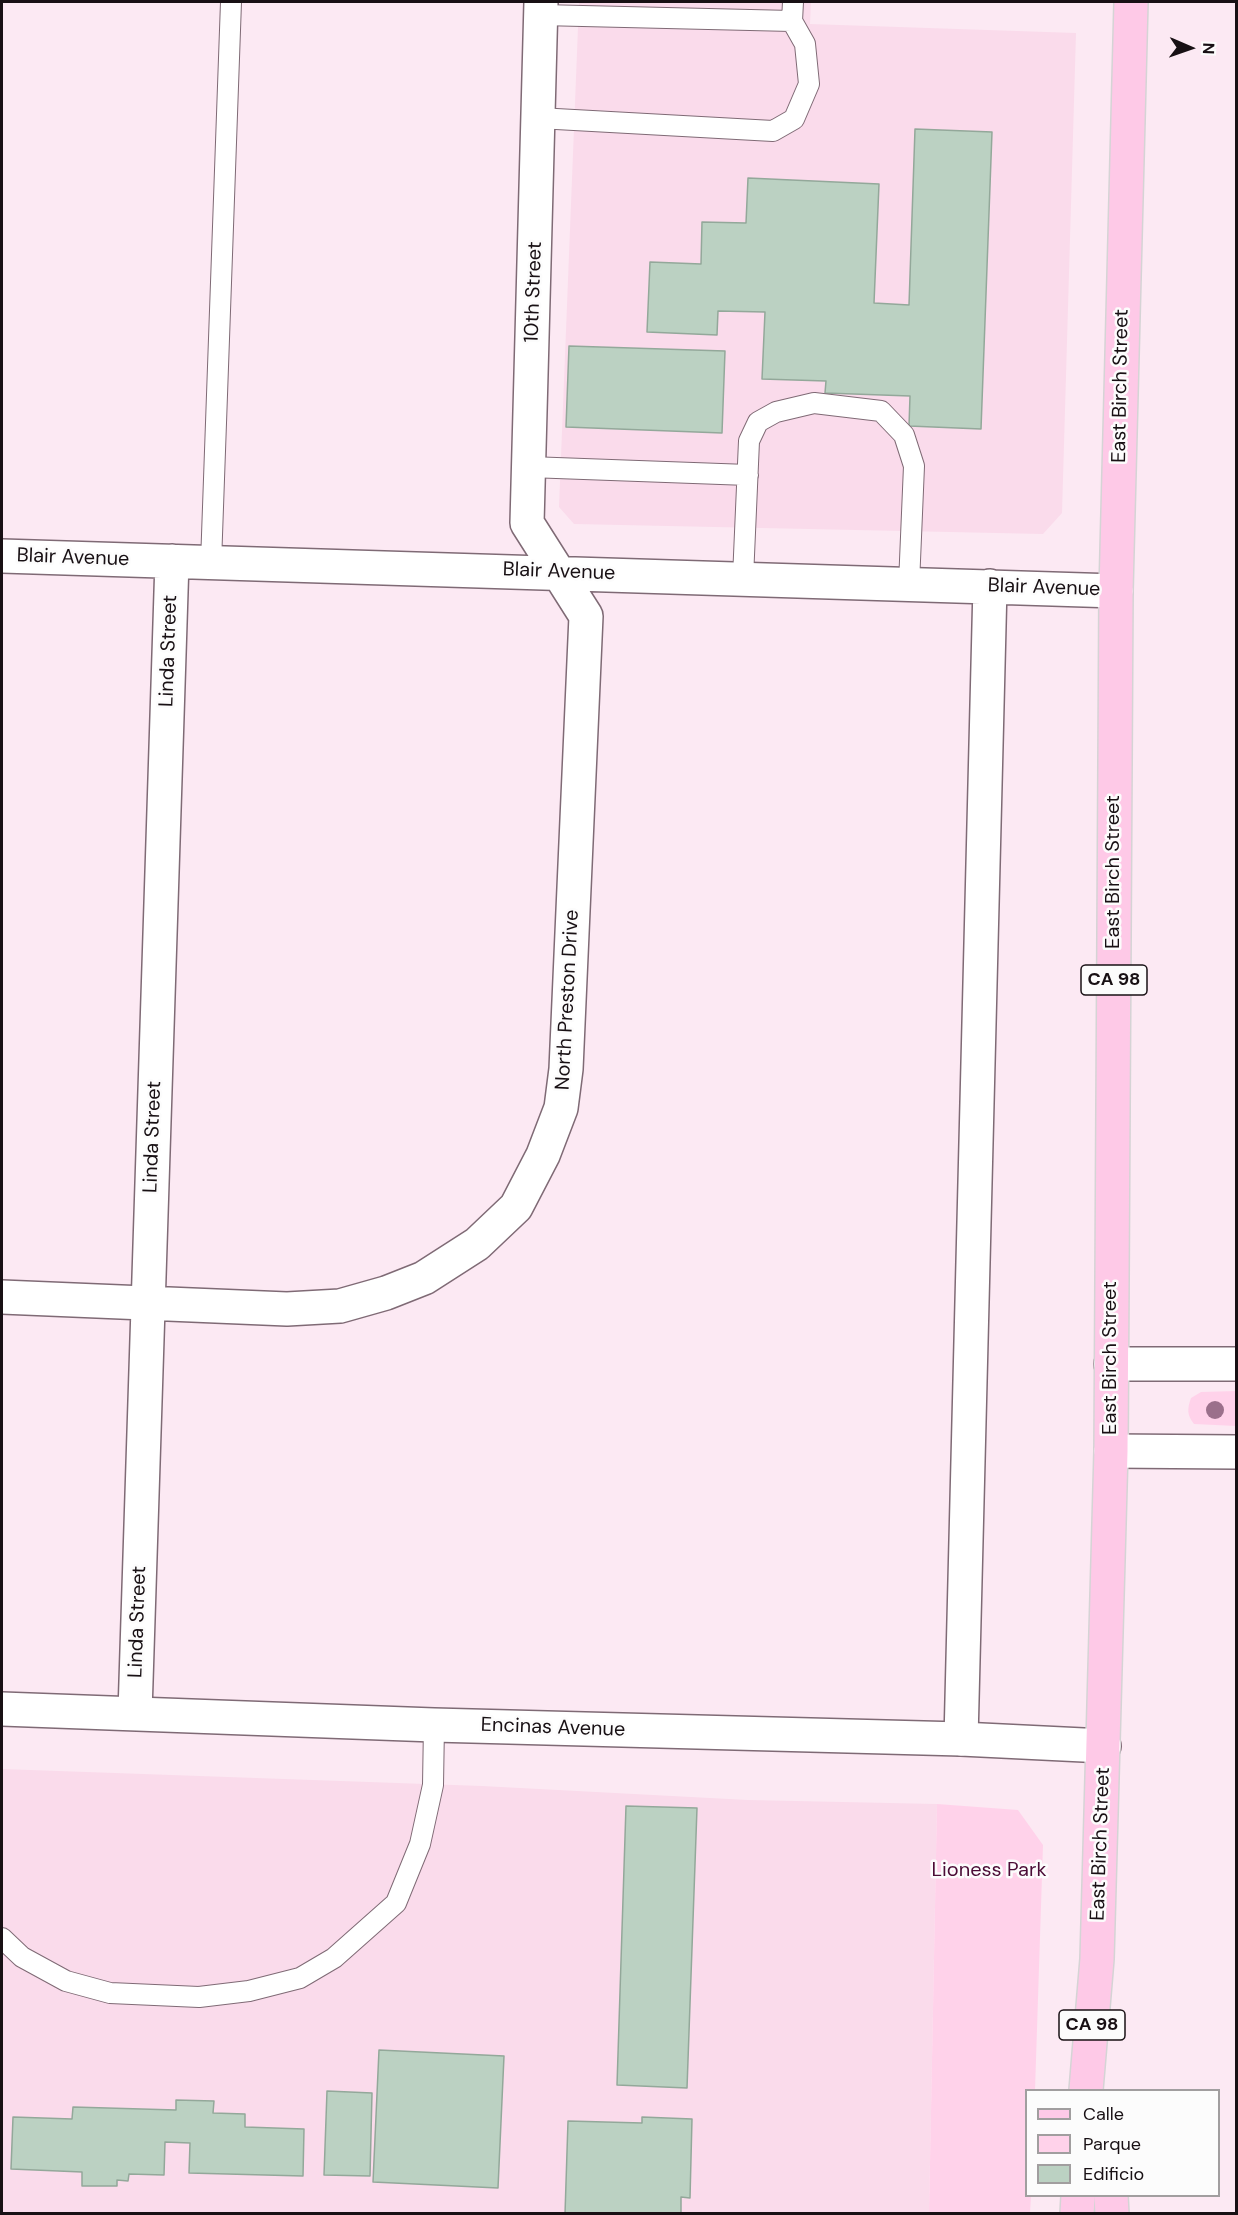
<!DOCTYPE html>
<style>
body{margin:0}
#map{position:relative;width:1238px;height:2215px;overflow:hidden;background:#fce9f3;font-family:"DM Sans",sans-serif}
canvas{display:block}
.frame{position:absolute;inset:0;border:3px solid #181014;pointer-events:none}
.legend{position:absolute;left:1025px;top:2089px;width:195px;height:108px;box-sizing:border-box;background:#fcfcfc;border:2px solid #a19e9f;margin:0;padding:8px 10px;list-style:none;font-size:18px;color:#181014}
.legend li{display:flex;align-items:center;gap:12px;height:30px}
.legend b{width:30px;border:2px solid #a19e9f}
.north{position:absolute;left:1160px;top:18px;width:60px;height:60px;-webkit-text-stroke:4px #fcfcfc;paint-order:stroke;rotate:92deg;font-size:16px;font-weight:700;line-height:24px;text-align:center;color:#181014}
.north::after{content:'';display:block;margin:auto;width:21px;height:27px;background:#181014;clip-path:polygon(50% 0,100% 100%,50% 72%,0 100%)}
</style>
<div id="map">
<canvas width="1238" height="2215"></canvas>
<div class="frame"></div>
<ul class="legend">
<li><b style="height:8px;background:#fec9e7"></b>Calle</li>
<li><b style="height:16px;background:#ffd2ea"></b>Parque</li>
<li><b style="height:16px;background:#bbd1c2"></b>Edificio</li>
</ul>
<div class="north">N</div>
</div>
<script>
const ctx = document.querySelector('canvas').getContext('2d');
ctx.lineJoin = 'round';
function fill(path, color) {
  ctx.fillStyle = color;
  ctx.fill(path, 'evenodd');
}
function trace(path, color, width, dash) {
  ctx.strokeStyle = color;
  ctx.lineWidth = width;
  ctx.lineCap = dash ? 'butt' : 'round';
  ctx.setLineDash(dash || []);
  ctx.stroke(path);
}
function label(font, color, halo, rows, align = 'center') {
  ctx.font = font + ' "DM Sans",sans-serif';
  ctx.lineWidth = 5;
  ctx.setLineDash([]);
  ctx.textBaseline = 'middle';
  ctx.strokeStyle = halo;
  ctx.fillStyle = color;
  for (const [text, x, y, turn = 0] of rows) {
    ctx.save();
    ctx.translate(x, y);
    ctx.rotate((+turn || 0) * Math.PI / 180);
    ctx.textAlign = isNaN(turn) ? turn : align;
    if (halo) ctx.strokeText(text, 0, 0);
    ctx.fillText(text, 0, 0);
    ctx.restore();
  }
}
fill(new Path2D(`
 M579,2H811L810,24L1076,33L1062,513L1043,534L574,524L559,507Z
 M2,1769L482,1786L748,1800L937,1804L929,2213L2,2214Z`), '#fadbeb');
fill(new Path2D(`
 M1236,1391V1426L1194,1424C1187,1415 1187,1409 1191,1398L1201,1392Z
 M937,1804L1018,1810L1043,1845L1035,2090H1026V2196H1031L1030,2213H929Z`), '#ffd2ea');
const building = new Path2D(`
 M915,129L992,132L981,429L909,426L910,396L825,393L826,381L762,379L765,312L718,311L717,335L647,332L650,262L701,264L702,222L746,223L748,178L879,184L874,303L909,305Z
 M569,346L725,351L722,433L566,427Z
 M626,1806L697,1808L687,2088L617,2085Z
 M379,2050L504,2056L498,2188L373,2182Z
 M327,2091L372,2093L370,2176L324,2175Z
 M176,2100L214,2101L213,2113L245,2114V2127L304,2129L303,2176L189,2173L190,2143L165,2142L164,2175L129,2174L128,2181L117,2180V2186H82V2172L11,2169L13,2117L72,2119L73,2107L176,2110Z
 M642,2117L692,2119L690,2198L681,2197V2214H565L568,2121L642,2123Z`);
fill(building, '#bbd1c2');
trace(building, '#93a89a', 1.5);
const lane = new Path2D(`
 M541,15L792,21L793,2
 M538,118L773,131L794,119L809,84L805,44L792,21
 M529,467L748,475
 M211,563L231,2
 M743,578L749,441L758,422L776,412L814,403L881,411L904,435L914,466L909,584
 M2,1938L22,1957L66,1981L110,1993L199,1997L249,1991L300,1978L334,1958L396,1903L420,1844L433,1785L434,1725`);
const street = new Path2D(`
 M2,556L1116,591
 M2,1297L287,1309L340,1306L386,1293L424,1278L477,1244L516,1207L543,1155L561,1108L566,1069L586,616L527,523L541,2
 M1111,1364H1236
 M1111,1451L1236,1452
 M135,1712L172,561
 M961,1739L990,586`);
const secondary = new Path2D(`
 M2,1709L434,1725L961,1739L1104,1746`);
const primary = new Path2D(`
 M1086,2090L1097,1959L1111,1451L1116,591L1131,2
 M1111,2196L1112,2214
 M1077,2214L1078,2196`);
trace(lane, '#7f6a75', 22);
trace(street, '#7f6a75', 36);
trace(secondary, '#7f6a75', 36);
trace(primary, '#d5d4d5', 36);
trace(lane, '#fff', 20);
trace(street, '#fff', 33);
trace(secondary, '#fff', 33);
trace(primary, '#fec9e7', 33);
ctx.fillStyle = '#9b6f8b';
for (const [x, y] of [
 [1215,1410]
]) {
  ctx.beginPath();
  ctx.arc(x, y, 9, 0, 2 * Math.PI);
  ctx.fill();
}
for (const [x, y, w] of [
 [1114,980,66],
 [1092,2025,66]
]) {
  const box = new Path2D();
  box.roundRect(x - w / 2, y - 15, w, 30, 4.5);
  ctx.fillStyle = '#fcfcfc';
  ctx.fill(box);
  trace(box, '#181014', 1.5);
}
label('bold 18px', '#181014', null, [
 ["CA 98",1114,980],
 ["CA 98",1092,2025]
]);
label('20px', '#181014', '#fcfcfc', [
 ["10th Street",534,292,-88],
 ["East Birch Street",1121,386,-89],
 ["Blair Avenue",73,558,2],
 ["Blair Avenue",559,572,2],
 ["Blair Avenue",1044,588,2],
 ["Linda Street",169,651,-88],
 ["East Birch Street",1114,872,-90],
 ["North Preston Drive",568,1000,-87],
 ["Linda Street",153,1137,-88],
 ["East Birch Street",1111,1358,-90],
 ["Linda Street",138,1622,-88],
 ["Encinas Avenue",553,1728,2],
 ["East Birch Street",1101,1844,-88]
]);
label('20px', '#4b0c36', '#fcfcfc', [
 ["Lioness Park",989,1871]
]);
</script>
